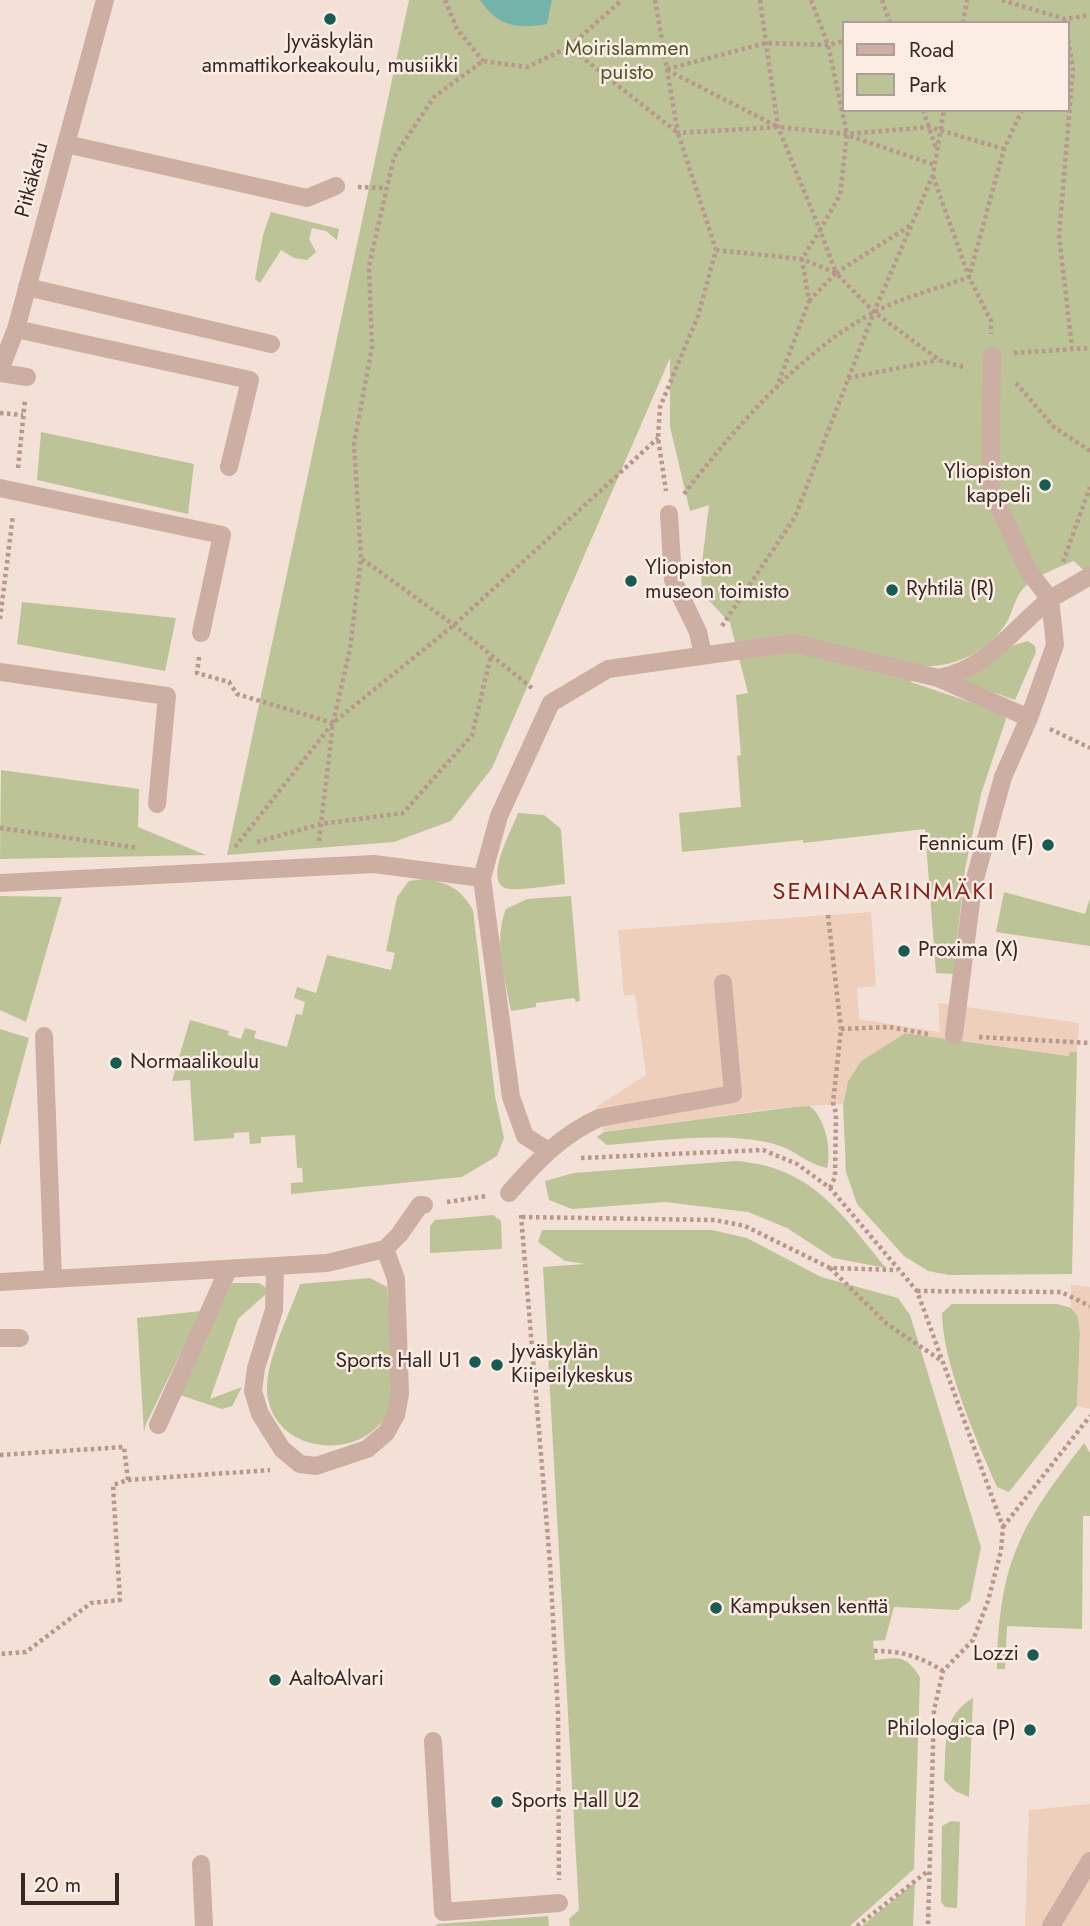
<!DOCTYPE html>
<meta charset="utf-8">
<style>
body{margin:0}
#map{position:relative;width:1090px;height:1926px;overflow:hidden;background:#f3e1d7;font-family:Jost,sans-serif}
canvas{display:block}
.legend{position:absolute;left:842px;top:21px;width:228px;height:91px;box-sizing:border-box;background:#fbece4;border:2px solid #ac9e98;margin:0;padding:9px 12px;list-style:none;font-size:21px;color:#362825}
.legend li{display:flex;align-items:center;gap:14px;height:35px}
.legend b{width:35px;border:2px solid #ac9e98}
.scale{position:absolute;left:21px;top:1873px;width:98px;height:32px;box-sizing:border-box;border:4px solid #362825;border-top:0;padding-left:9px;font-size:21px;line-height:24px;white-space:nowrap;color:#362825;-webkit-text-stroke:5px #fbece4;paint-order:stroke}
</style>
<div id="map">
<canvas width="1090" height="1926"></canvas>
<ul class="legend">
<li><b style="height:9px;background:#ccaea2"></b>Road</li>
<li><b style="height:19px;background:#bcc396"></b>Park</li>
</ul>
<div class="scale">20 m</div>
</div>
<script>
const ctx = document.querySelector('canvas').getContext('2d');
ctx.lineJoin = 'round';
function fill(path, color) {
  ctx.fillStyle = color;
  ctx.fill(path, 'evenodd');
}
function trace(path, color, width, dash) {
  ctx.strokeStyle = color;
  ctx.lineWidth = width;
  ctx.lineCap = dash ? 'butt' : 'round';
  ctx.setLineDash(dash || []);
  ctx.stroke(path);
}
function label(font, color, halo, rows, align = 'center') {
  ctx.font = font + ' Jost,sans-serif';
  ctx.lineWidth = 5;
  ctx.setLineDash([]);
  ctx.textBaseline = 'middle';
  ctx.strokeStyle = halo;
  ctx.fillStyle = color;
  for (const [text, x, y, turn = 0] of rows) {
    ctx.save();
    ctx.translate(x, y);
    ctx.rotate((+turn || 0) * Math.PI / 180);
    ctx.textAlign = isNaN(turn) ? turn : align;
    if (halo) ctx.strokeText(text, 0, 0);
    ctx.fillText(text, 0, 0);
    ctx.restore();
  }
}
fill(new Path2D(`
 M409,0H1090V570L1085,572L1074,561C1057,568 1034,576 1022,590C1014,600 1012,615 1005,625C985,654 951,669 916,666L911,682L1002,713L1006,719L981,794L965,869L953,974L936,973L925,829L803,843V840L682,852L679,813L741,807L737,756L741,755L736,695L748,693L730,623L702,593L701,571L709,505L690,511L670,427V358L492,768L451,821L394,842L227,855ZM843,23H1067V110H843Z
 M271,212L339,229L337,240L326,231L312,228L309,239L316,252L307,260L294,258L281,250L260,283L255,279L263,235Z
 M41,432L194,464L188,514L37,480Z
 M22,602L176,618L165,671L17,644Z
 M1028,641L1035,646L1036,652L1015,700L959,680L1014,645Z
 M1,770L139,789L138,827L206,855L0,859Z
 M518,813L544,815L561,829L565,884C553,885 515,892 505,888C484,878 513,828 518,813Z
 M424,879C449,883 460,888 473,910L495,1096L504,1138L497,1156L462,1177L291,1194V1183L303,1182L302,1168H297L295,1135L261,1137V1143L250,1144L249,1132L234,1133V1138L194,1141L190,1080L172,1081L190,1020L229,1031L228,1035L241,1039L245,1028L256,1031L254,1038L287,1047L296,1014L302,1015L305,1002L294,998L297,987L316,993L327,955L391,970L395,953L386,951L397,897L409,881Z
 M1004,892L1085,914L1090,898V946L996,932Z
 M0,896L62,897L26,1022L0,1010Z
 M571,896L580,1001L576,1002L574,998L536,1003V1007L511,1011C505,977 493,942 506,909L527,899Z
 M0,1029L29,1038L0,1146Z
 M905,1033L1069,1056V1052H1077L1072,1274L949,1275L928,1271L904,1256L857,1204L846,1172L843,1104L848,1081L861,1061Z
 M808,1105C825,1115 832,1150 827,1168C807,1164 794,1149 774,1144C725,1131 658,1141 607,1145L597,1137L604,1132Z
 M735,1161C811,1166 841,1213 886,1268L833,1258L787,1228L748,1212L665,1202L572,1209L549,1200L545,1181L574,1173Z
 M493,1215L501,1221L502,1249L430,1253V1226L435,1220Z
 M542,1230H712L747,1238L821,1277L898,1298L910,1315L981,1547L970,1601L958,1610L894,1607L885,1640L873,1641L875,1660C899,1657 906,1655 920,1677L914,1869L850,1926H570L569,1919L579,1910L543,1267L585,1264L565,1261L538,1242Z
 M370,1278L387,1287C388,1308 396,1390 391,1405C370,1465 270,1457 267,1390C266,1360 290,1313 300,1284Z
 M232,1283H259L268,1289L266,1294L238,1319L210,1399L242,1387L232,1406L222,1409L180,1395Z
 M952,1304H1057L1071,1308L1078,1316L1080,1334L1077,1406L1009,1492L997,1487C976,1439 943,1365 942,1313Z
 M201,1311L146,1424L144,1432L137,1318Z
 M1084,1443L1090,1453V1516H1083L1082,1629L1007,1626L1005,1669H997C999,1562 1020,1526 1084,1443Z
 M973,1698L969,1797L955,1791L944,1780C947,1745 940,1718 973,1698Z
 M951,1821L960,1822L957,1908L945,1907L941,1902L942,1826Z
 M915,1882L913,1926H862Z
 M548,1916L549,1926H436L437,1924Z`), '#bcc396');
fill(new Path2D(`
 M871,912L876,986L857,988L859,1019L940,1032L938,1003L1079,1023L1077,1052H1070L1069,1056L905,1033L861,1061L848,1081L843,1104L779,1108L604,1132L596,1107L646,1075L635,994L624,996L618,930Z
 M1071,1285L1090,1287V1409L1077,1406L1080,1334L1078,1316L1071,1308Z
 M1090,1804V1926H1025L1029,1810Z`), '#edcfbc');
fill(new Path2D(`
 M480,0H552L547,24C517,29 498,27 480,0Z`), '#74b3aa');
trace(new Path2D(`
 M445,0L457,29L483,61
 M655,0L678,133L778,127L847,134L929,127L1004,149
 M760,0L778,127L820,230L802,259L809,301L776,389
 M882,0L890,23
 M1002,0L1065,19L1090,15
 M963,23L967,0
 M1067,33L1073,69L1059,236L1072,347
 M569,47L678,133L716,250L698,316L660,407L658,438L666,491
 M667,69L766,43L828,45L843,41
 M667,70L778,127
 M923,110L936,148
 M850,136L935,165
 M933,176L969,277L991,321V334
 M358,187L386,188
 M716,250L802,259L836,273L874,312L939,360L963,367
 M836,273L911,225
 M809,301L836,273L820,230L840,195L847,134L828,45L811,0
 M1014,353L1090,348
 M848,378L938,360
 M1016,383L1054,427L1090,451
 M0,413L23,415
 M18,468L25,400
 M684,494C733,430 802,350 873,313C902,297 938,289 969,277L1004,149L1022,110
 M362,559L454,625L533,689
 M1063,562L1090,487
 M0,619L13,515
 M722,626L795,517L874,312L933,175L944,110
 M199,657L197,673L229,682L237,694L333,723
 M1050,729L1090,748
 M0,828L138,848
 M319,841L333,723L350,649L361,558L354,444L372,347L369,266L394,157L434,97L483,61L527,67L569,47L622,0
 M257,842L321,824L403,813L472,735L491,655
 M235,847L333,723L454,625L658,438
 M828,915L841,1029
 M979,1037L1090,1043
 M581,1158L763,1150L797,1164L830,1188L917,1291L1003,1527L1001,1551L988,1601L973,1640L943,1671L934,1710L928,1926
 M830,1188L835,1177L836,1113L833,1103L841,1029L889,1027L928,1034
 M447,1202L487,1196
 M521,1215L550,1563L558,1713L559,1880
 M522,1217L715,1220L745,1226L830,1268L897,1270
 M830,1268L887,1324L942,1361
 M917,1291L1061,1292L1090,1306
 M0,1455L124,1447L128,1480L113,1485L120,1600L91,1603L26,1652L0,1654
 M128,1480L270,1470
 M1003,1527L1090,1416
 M874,1651C902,1651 919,1656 943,1671
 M857,1926L928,1871`), '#b8978c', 4.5, [3.5, 3.5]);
trace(new Path2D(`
 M66,144L307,198L336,186
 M27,287L271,344
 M16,329L250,380L229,467
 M0,370L16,329L105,0
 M0,373L27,377
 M0,488L222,535L201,633
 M669,514L673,580L698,632L703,655
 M0,672L167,696L157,804
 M938,678C986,670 1014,628 1050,599L1029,572L990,488L992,356
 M1029,718L1055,645L1050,599L1090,576
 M0,883L374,864L482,878
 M44,1036L53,1279
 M547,1150L525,1136L511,1097L482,878L499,816L551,703L608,669L793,643L938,678L1029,718L1003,777L973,886L954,1035
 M509,1193C536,1162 561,1135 599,1118L733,1094L723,983
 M275,1267L274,1310L256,1368L253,1391L260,1414L282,1449L300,1464L316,1466L367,1449L386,1433L396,1415L400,1394L396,1279L385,1249
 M0,1282L327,1263L385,1249L399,1235L420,1205H424
 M0,1338H20
 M158,1425L228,1270
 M433,1741L443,1912L559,1903
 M201,1864L204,1926
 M1051,1926L1090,1861`), '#ccaea2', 18);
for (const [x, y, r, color] of [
 [330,19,7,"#175b53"],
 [1045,485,7,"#175b53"],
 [631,581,7,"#175b53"],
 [892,590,7,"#175b53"],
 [1048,845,7,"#175b53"],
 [904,951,7,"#175b53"],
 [116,1063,7,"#175b53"],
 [475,1362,7,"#175b53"],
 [497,1365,7,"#175b53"],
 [716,1608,7,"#175b53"],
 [1033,1655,7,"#175b53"],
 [275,1680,7,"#175b53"],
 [1030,1730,7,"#175b53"],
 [497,1802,7,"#175b53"]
]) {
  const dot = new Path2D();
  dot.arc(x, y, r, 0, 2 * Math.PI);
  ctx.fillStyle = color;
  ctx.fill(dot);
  trace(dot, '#fbece4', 2.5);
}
label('21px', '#362825', '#fbece4', [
 ["Jyväskylän",330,43,"center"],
 ["ammattikorkeakoulu, musiikki",330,67,"center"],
 ["Yliopiston",1031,473,"right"],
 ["kappeli",1031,497,"right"],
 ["Yliopiston",645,569],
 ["museon toimisto",645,593],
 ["Ryhtilä (R)",906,590],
 ["Fennicum (F)",1034,845,"right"],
 ["Proxima (X)",918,951],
 ["Normaalikoulu",130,1063],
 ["Jyväskylän",511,1353],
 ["Kiipeilykeskus",511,1377],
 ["Sports Hall U1",461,1362,"right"],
 ["Kampuksen kenttä",730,1608],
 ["Lozzi",1019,1655,"right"],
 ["AaltoAlvari",289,1680],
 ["Philologica (P)",1016,1730,"right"],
 ["Sports Hall U2",511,1802]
], 'left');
label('21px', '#4e5727', '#fbece4', [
 ["Moirislammen",627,50],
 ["puisto",627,74]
]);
label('21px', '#362825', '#fbece4', [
 ["Pitkäkatu",33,180,-75]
]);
ctx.letterSpacing = '2px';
label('24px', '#8c1e17', '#fbece4', [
 ["SEMINAARINMÄKI",884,893]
]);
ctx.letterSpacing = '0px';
</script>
